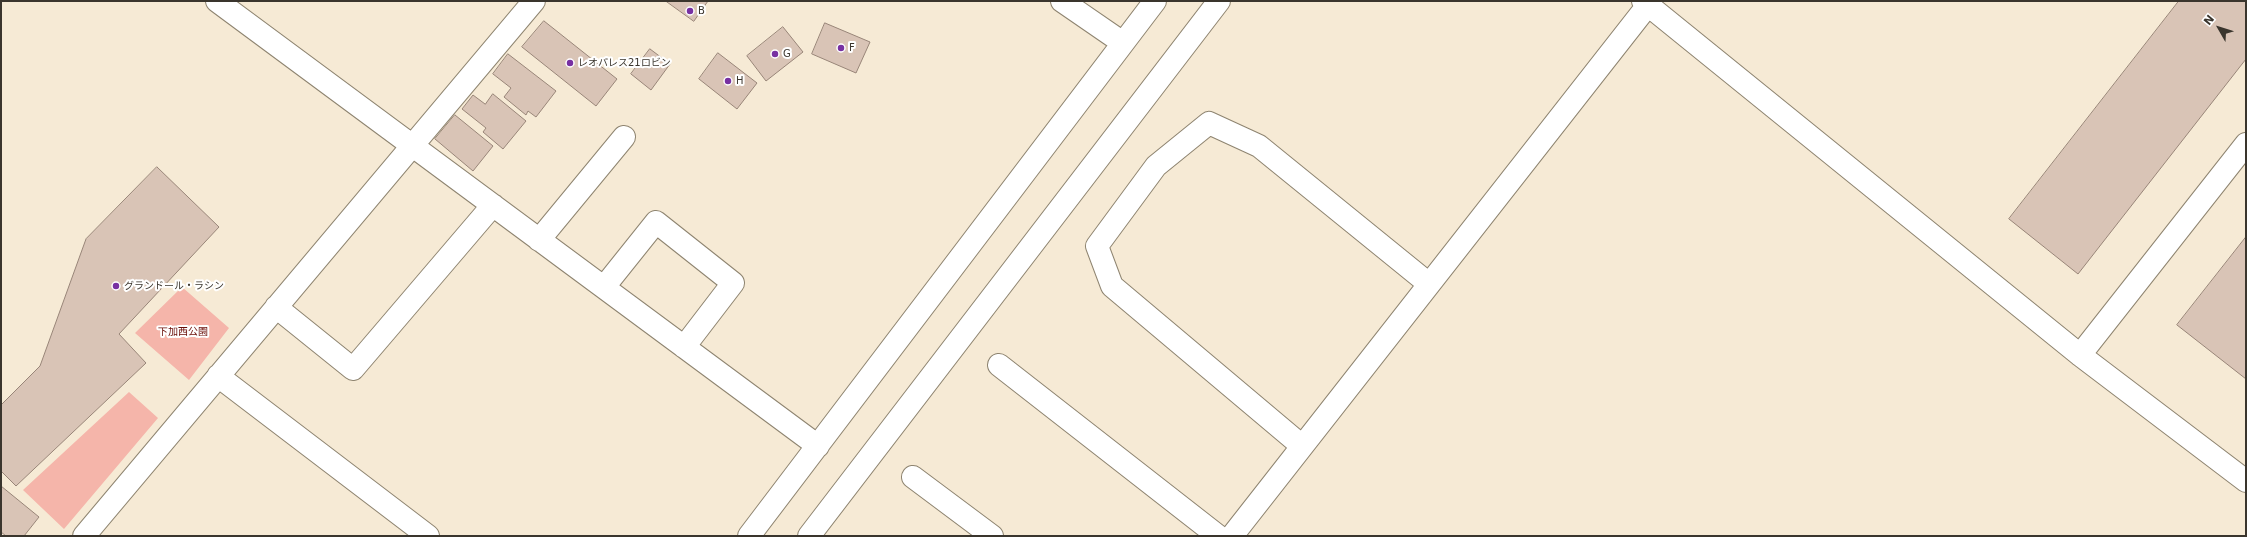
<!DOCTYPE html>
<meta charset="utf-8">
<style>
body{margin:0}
#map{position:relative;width:2247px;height:537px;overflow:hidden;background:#f6ead5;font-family:"DejaVu Sans",sans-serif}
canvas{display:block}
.frame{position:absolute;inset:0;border:2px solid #3a352d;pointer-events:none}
.north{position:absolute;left:2199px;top:8px;width:40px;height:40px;-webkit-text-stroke:3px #fff;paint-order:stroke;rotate:309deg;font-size:11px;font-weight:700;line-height:16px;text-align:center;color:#3a352d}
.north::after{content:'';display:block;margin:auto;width:14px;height:18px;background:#3a352d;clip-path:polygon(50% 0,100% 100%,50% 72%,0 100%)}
</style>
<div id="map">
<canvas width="2247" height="537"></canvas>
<div class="frame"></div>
<div class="north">N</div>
</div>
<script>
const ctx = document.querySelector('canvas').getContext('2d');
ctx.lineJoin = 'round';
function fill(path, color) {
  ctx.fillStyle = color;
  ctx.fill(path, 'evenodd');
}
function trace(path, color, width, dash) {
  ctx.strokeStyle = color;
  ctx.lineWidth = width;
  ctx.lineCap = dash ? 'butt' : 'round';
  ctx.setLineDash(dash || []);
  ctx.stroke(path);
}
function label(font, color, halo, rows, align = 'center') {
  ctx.font = font + ' "DejaVu Sans","Noto Sans JP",sans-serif';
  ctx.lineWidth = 4;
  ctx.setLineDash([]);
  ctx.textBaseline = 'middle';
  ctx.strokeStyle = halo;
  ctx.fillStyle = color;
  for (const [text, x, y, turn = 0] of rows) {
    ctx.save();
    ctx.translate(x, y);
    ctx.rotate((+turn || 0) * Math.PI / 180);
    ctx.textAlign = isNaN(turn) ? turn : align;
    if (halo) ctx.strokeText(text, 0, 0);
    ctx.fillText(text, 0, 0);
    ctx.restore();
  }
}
fill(new Path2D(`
 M182,287L229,328L189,380L135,333Z
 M129,392L158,418L64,529L23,490Z`), '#f5b5aa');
const building = new Path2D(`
 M666,1H708L694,21Z
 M2179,1H2246V59L2078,274L2009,219Z
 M544,21L617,79L596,106L522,47Z
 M825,23L870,42L856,73L812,54Z
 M783,27L803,52L766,81L747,56Z
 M650,49L670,64L651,90L631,74Z
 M718,53L757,83L737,109L699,79Z
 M508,54L556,91L536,117L528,111L526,115L504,97L511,88L493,74Z
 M493,94L526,121L503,149L483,132L486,128L462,109L473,95L485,104Z
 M455,115L493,146L473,171L435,139Z
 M157,167L219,227L119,334L146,363L16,486L1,471V405L40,366L86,239Z
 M2246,237V379L2177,325Z
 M1,486L39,517L24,536H6L1,532Z`);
fill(building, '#d9c4b6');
trace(building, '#988578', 1);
const minor = new Path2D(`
 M217,1L818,446
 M1062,1L1123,43
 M1643,1L2080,355L2246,481
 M539,240L624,137
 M604,287L656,222L733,283L684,347
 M276,307L353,369L493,205
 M2080,355L2246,144
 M999,365L1218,536
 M218,376L428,536
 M1302,446L1112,286L1097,246L1156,166L1209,123L1259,146L1429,284
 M913,477L992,536
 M84,536L534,1
 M749,536L1155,1
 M809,536L1219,1
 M1232,536L1648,5`);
trace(minor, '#8e8470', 24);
trace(minor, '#fff', 22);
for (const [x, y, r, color] of [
 [690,11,4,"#7730a2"],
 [841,48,4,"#7730a2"],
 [775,54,4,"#7730a2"],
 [570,63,4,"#7730a2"],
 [728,81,4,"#7730a2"],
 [116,286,4,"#7730a2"]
]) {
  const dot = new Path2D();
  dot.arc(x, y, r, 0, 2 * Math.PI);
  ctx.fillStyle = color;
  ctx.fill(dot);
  trace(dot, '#fff', 1.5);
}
label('10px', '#3a352d', '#fff', [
 ["B",698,11],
 ["F",849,48],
 ["G",783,54],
 ["レオパレス21ロビン",578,63],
 ["H",736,81],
 ["グランドール・ラシン",124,286]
], 'left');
label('10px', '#680c06', '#fff', [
 ["下加西公園",183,332]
]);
</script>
